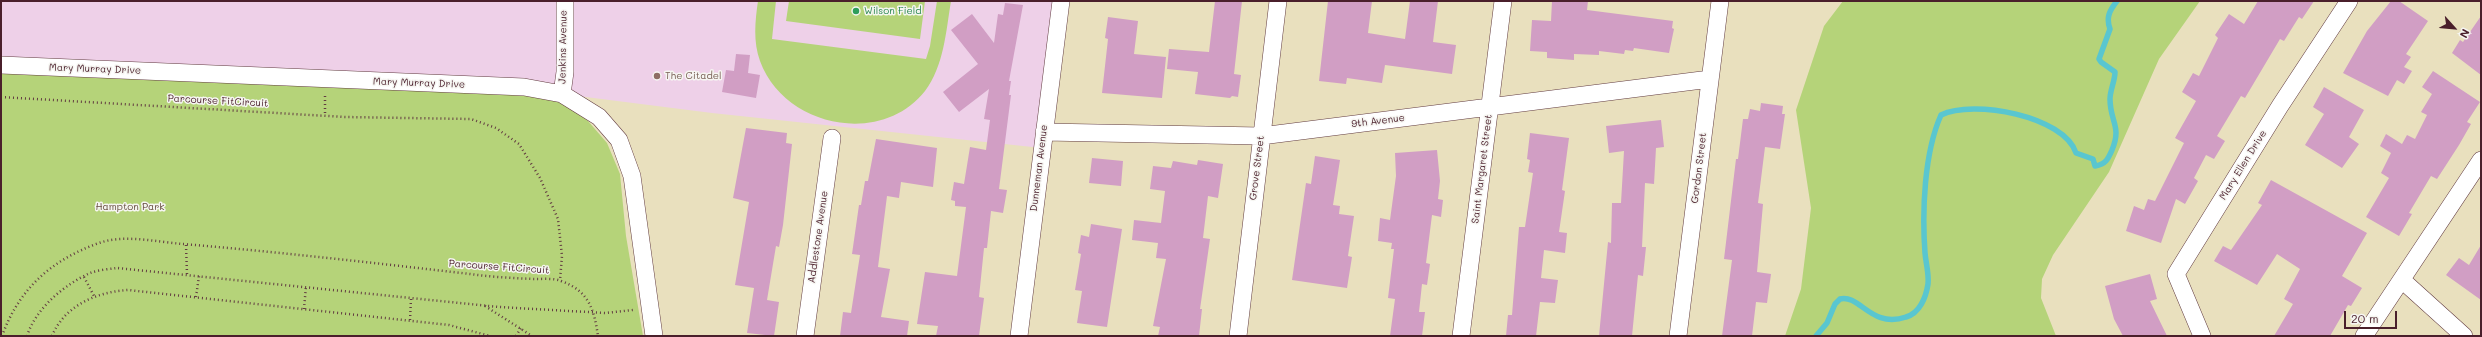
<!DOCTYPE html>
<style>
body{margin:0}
#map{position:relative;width:2482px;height:337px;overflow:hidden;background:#e9e0be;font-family:Mali,sans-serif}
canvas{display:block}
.frame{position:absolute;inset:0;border:2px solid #4a1f2b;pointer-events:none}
.north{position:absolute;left:2434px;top:8px;width:40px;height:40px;-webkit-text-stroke:3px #f6f6f2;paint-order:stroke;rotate:117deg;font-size:11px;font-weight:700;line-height:16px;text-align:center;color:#4a1f2b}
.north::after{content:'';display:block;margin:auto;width:14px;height:18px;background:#4a1f2b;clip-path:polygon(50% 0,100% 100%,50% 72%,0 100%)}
.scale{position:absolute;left:2344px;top:311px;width:53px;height:18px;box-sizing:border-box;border:2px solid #4a1f2b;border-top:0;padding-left:5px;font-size:12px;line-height:14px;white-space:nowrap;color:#4a1f2b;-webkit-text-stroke:3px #f6f6f2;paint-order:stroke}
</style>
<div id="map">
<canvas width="2482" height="337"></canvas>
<div class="frame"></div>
<div class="north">N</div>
<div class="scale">20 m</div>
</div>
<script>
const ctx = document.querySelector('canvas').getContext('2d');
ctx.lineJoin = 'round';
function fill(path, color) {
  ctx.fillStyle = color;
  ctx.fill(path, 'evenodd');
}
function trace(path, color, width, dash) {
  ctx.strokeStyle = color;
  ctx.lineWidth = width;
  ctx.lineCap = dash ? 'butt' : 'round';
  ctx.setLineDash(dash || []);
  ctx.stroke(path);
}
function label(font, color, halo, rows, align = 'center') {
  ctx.font = font + ' Mali,sans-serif';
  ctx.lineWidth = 3;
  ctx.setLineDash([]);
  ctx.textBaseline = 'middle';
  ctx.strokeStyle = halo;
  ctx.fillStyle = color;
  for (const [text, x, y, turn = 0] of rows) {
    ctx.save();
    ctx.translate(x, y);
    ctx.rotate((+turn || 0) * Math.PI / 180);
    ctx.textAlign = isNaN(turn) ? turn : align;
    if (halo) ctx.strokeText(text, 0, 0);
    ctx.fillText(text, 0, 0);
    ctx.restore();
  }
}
fill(new Path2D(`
 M1,1H1061L1042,148L712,113L562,94L1,65Z`), '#eed0e8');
fill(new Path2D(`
 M758,1H776L772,39L926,59L930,46L937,1H951C946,31 944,66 925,91C881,147 784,127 760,61C753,42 755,21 758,1Z
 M789,1H925L920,39L786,21Z
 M1843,1H2200L2159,59L2109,172L2053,255L2042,279L2041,298L2056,336H1785L1801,289L1811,208L1796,110L1824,26Z
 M1,72L532,96L554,100L572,109L588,121L607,143L620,174L626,236L643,336H1Z`), '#b5d379');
trace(new Path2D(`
 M1816,336L1827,323L1835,304L1840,299C1860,294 1871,329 1906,317C1920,313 1926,297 1928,284C1929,273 1926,264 1925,253C1922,212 1924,153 1941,115C1973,99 2064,116 2076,153L2093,159L2095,166C2106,164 2108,159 2112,150C2122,126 2110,122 2110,99C2110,90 2115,81 2115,72L2101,62L2099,59L2110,29C2106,18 2109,11 2117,1`), '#59c6d0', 5.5);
fill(new Path2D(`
 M1215,1H1242L1234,74L1241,75L1238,97L1232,96L1230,98L1195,94L1198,72L1167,69L1169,49L1209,52Z
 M1328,1H1372L1368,33L1405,39L1410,1H1438L1433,42L1456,45L1452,74L1385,65L1382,83L1347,78L1346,84L1319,81Z
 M1552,1H1588L1587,10L1673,21L1672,28L1674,29L1669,53L1634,48L1633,51L1625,50L1624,54L1599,51V55L1574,54V60L1547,58V52L1530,51L1532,20L1551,21Z
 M2258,1H2314L2302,19L2299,17L2284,41L2280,39L2245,98L2241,96L2217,136L2225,141L2214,159L2206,155L2194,178L2198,181L2185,204L2176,199L2161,243L2126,231L2134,206L2144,210L2148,199L2155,201L2184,143L2175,138L2196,101L2182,92L2193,73L2199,76L2218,38L2215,35L2229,14L2244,24Z
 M2391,1H2399L2428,21L2406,54L2411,57L2404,67L2412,71L2404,84L2397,80L2388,96L2343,73L2367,31Z
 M1005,3L1023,5L1009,81H1011L1009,95H1011L999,189L1007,190L1003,213L991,211L987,248H984L979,297L984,298L979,336H936L938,326L917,324L925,272L957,276L966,207L955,206V201L951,200L954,182L964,184L970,147L986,150L990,120L984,119L989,89L959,112L943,92L978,64L951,30L972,14L994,43L998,14L1003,15Z
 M2481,16V75L2452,53L2460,40L2463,42Z
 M1108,17L1138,21L1134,54L1166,57L1162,98L1102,93L1108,39L1105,38Z
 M736,54L750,55L748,73L760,75L756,98L722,92L726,70L734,71Z
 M2433,71L2480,102L2467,122L2471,124L2459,145L2437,179L2431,176L2409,213L2412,214L2399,236L2366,217L2389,178L2381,173L2391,153L2380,146L2386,134L2402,144L2407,135L2415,139L2427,115L2421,112L2432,94L2422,87Z
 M2324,87L2364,110L2349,137L2359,144L2342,168L2305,145L2324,114L2313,107Z
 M1761,103L1783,106L1782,114H1785L1780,149L1765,147L1758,203L1763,204L1757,272L1771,274L1767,303L1756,302L1752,336H1722L1732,260L1724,259L1736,159H1738L1743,119H1748L1750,109L1760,111Z
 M1661,120L1664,147L1656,148L1654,184L1645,183L1642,247H1646L1643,276L1638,275L1632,336H1599L1608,242L1611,243L1612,203H1621L1624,151L1609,153L1606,126Z
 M746,128L787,133L786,143L792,144L783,225L779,247L776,246L767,300L779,302L774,336L747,333L754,288L735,285L749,202L733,198Z
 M1530,133L1569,138L1562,190L1565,191L1559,232L1567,233L1565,253L1544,250L1541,278L1558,280L1555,303L1540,302L1536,336H1506L1508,315H1512L1519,227H1525L1533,173L1528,172L1530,160L1527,159Z
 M876,139L937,148L933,187L901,182L899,198L887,196L878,267L890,269L881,317L909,321L907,336H840L843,312L851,313L860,255L852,254L859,205H861L865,181H868Z
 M1437,150L1440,181L1438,199L1443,200L1441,217L1432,215L1426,263L1430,264L1427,285L1422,284L1419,312H1425L1422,336H1390L1395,299L1388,298L1394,249H1391L1392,243L1378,241L1380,218L1390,220L1396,176L1395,153Z
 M1315,156L1340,160L1333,205L1340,206L1339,214L1354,216L1348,256L1352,257L1347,288L1292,280L1306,183L1311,184Z
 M1092,158L1123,161L1121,186L1089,183Z
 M1198,160L1223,164L1218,198L1208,196L1203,238L1210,239L1200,309H1202L1199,336H1158L1160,327L1153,326L1166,259L1156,258L1158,243L1132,240L1134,220L1161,223L1165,191L1150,189L1153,166L1171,168L1173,161L1197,165Z
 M2271,180L2367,233L2342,276L2362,288L2351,306L2348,305L2330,336H2274L2293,304L2284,299L2300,269L2277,254L2257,285L2214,261L2223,246L2231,250L2262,205L2258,203Z
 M1091,224L1122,229L1107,327L1077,323L1082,291L1075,290L1081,254L1078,253L1081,235L1089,237Z
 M2481,245V300L2446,275L2459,258L2469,265Z
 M2150,274L2157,299L2150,301L2167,336H2123L2114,319L2105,286Z`), '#d19ec4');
const minor = new Path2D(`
 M1,65L524,87L562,94L599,117L619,140L632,176L654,336
 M562,94L565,72V1
 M1044,132L1261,136L1710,79
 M2402,280L2464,336
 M805,336L832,138
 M1019,336L1061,1
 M1238,336L1278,1
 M1461,336L1503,1
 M1678,336L1720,1
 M2202,336L2176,274L2280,106L2349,1
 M2364,336L2481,160`);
trace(minor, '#623c41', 18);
trace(new Path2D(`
 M325,96V115
 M1,97L345,117L471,119L496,128L519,144L540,178L558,219L562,256L560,280
 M186,245L187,274
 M84,277L94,296
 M196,297L199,276
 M485,306L532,336
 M304,309L306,286
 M410,320L411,299
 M2,336C19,289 51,260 99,243C124,234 157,242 183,244C279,252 375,263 470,274C491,277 513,278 534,279C543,279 554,278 561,281C589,291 594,309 598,336
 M27,336C36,308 64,285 90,273C98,270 109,269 117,268L499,307L605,313L633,310
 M52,336C65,305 97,292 128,290L449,325L490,336
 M516,336L521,328`), '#623c41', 2.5, [1, 3]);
trace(minor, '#fff', 17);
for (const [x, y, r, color] of [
 [856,11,4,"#2e9e5b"],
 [657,76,4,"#8d6e63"]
]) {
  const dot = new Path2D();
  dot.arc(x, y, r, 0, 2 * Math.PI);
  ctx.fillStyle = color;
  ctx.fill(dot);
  trace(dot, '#f6f6f2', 1.5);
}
label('10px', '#27864d', '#f6f6f2', [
 ["Wilson Field",864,11]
], 'left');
label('10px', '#4a1f2b', '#f6f6f2', [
 ["Jenkins Avenue",563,47,-89],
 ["Mary Murray Drive",95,69,2],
 ["Mary Murray Drive",419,83,2],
 ["Parcourse FitCircuit",218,101,3],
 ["9th Avenue",1378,121,-7],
 ["Mary Ellen Drive",2243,165,-58],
 ["Dunneman Avenue",1039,168,-83],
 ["Grove Street",1257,168,-83],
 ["Gordon Street",1699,168,-83],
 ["Saint Margaret Street",1482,169,-83],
 ["Addlestone Avenue",818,237,-82],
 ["Parcourse FitCircuit",499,267,4]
]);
label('10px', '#785e54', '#f6f6f2', [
 ["The Citadel",665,76]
], 'left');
label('10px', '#654c3e', '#f6f6f2', [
 ["Hampton Park",130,207]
]);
</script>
